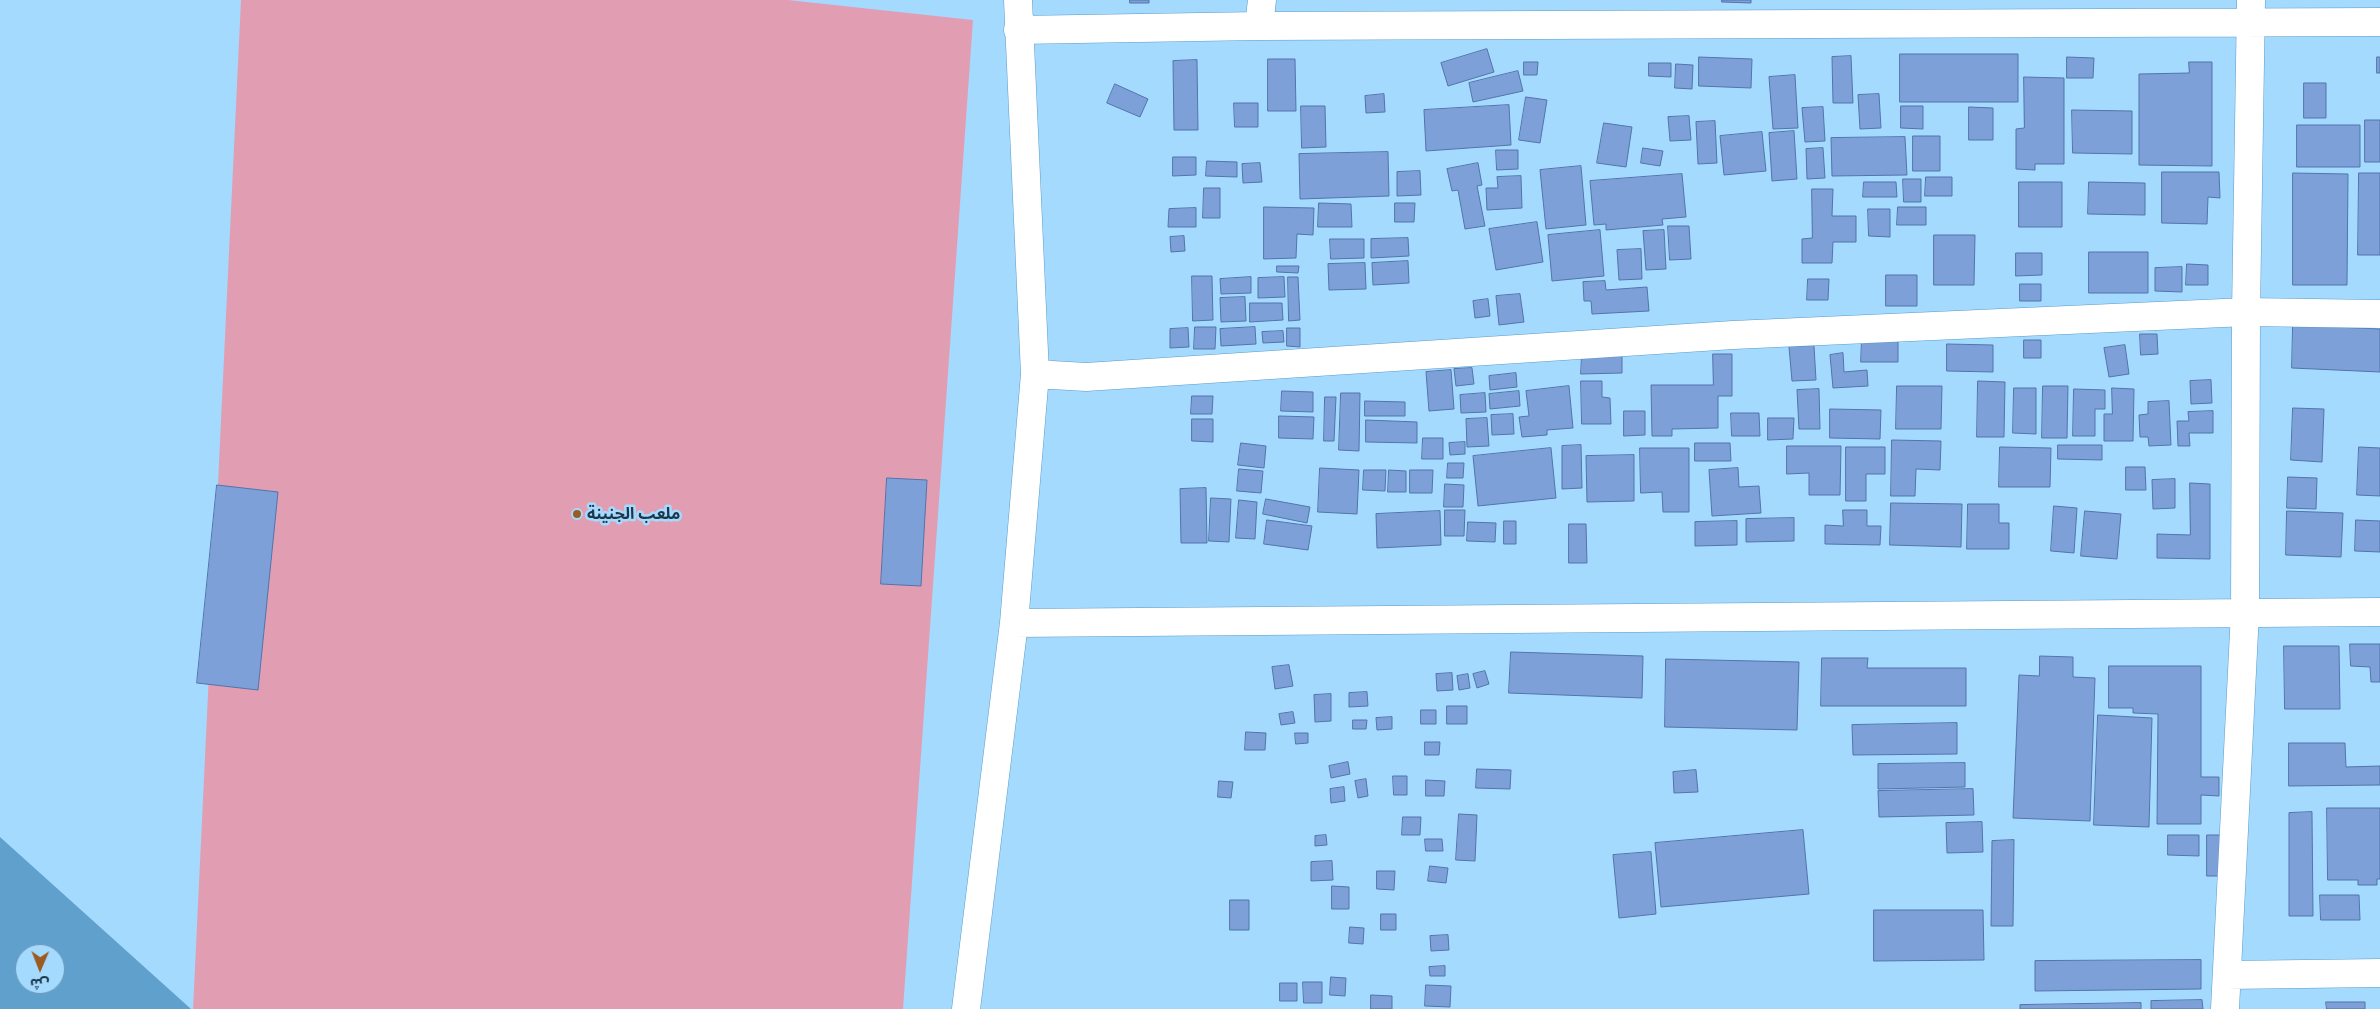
<!DOCTYPE html>
<meta charset="utf-8">
<style>
body{margin:0}
#map{position:relative;width:2380px;height:1009px;overflow:hidden;background:#a5daff;font-family:Karla,"Noto Sans Arabic",sans-serif}
canvas{display:block}
.north{position:absolute;left:15px;top:944px;width:50px;height:50px;box-sizing:border-box;background:#a5daff;border:1px solid #6e99b6;border-radius:50%;rotate:181deg;font-size:14px;font-weight:700;line-height:20px;text-align:center;color:#1b3749}
.north::after{content:'';display:block;margin:auto;width:18px;height:22px;background:#9a5c22;clip-path:polygon(50% 0,100% 100%,50% 72%,0 100%)}
</style>
<div id="map">
<canvas width="2380" height="1009"></canvas>
<div class="north">ش</div>
</div>
<script>
const ctx = document.querySelector('canvas').getContext('2d');
ctx.lineJoin = 'round';
function fill(path, color) {
  ctx.fillStyle = color;
  ctx.fill(path, 'evenodd');
}
function trace(path, color, width, dash) {
  ctx.strokeStyle = color;
  ctx.lineWidth = width;
  ctx.lineCap = dash ? 'butt' : 'round';
  ctx.setLineDash(dash || []);
  ctx.stroke(path);
}
function label(font, color, halo, rows, align = 'center') {
  ctx.font = font + ' Karla,"Noto Sans Arabic",sans-serif';
  ctx.lineWidth = 5;
  ctx.setLineDash([]);
  ctx.textBaseline = 'middle';
  ctx.strokeStyle = halo;
  ctx.fillStyle = color;
  for (const [text, x, y, turn = 0] of rows) {
    ctx.save();
    ctx.translate(x, y);
    ctx.rotate((+turn || 0) * Math.PI / 180);
    ctx.textAlign = isNaN(turn) ? turn : align;
    if (halo) ctx.strokeText(text, 0, 0);
    ctx.fillText(text, 0, 0);
    ctx.restore();
  }
}
fill(new Path2D(`
 M241,0H788L973,20L903,1009H193Z`), '#e19eb2');
fill(new Path2D(`
 M0,837L191,1009H0ZM25,954H55V984H25Z`), '#60a0cc');
const building = new Path2D(`
 M1130,0H1149V3H1130Z
 M1722,0H1751V3L1722,2Z
 M1487,49L1494,72L1448,86L1441,63Z
 M1900,54H2018V102H1900Z
 M1851,56L1853,103H1833L1832,57Z
 M1699,57L1752,59L1751,88L1699,86Z
 M2067,57L2094,58L2093,78H2067Z
 M2377,57H2380V73H2377Z
 M1268,59H1295L1296,111H1268Z
 M1197,60L1198,130H1174L1173,61Z
 M1524,62H1538L1537,75H1524Z
 M2189,62H2212V166L2139,165V74L2189,73Z
 M1649,63H1671V77L1649,76Z
 M1676,64L1693,65L1692,89L1675,88Z
 M1518,71L1523,91L1473,102L1469,83Z
 M1795,75L1798,128L1773,129L1769,77Z
 M2024,77L2064,78V164H2035V170L2016,169V129L2024,128Z
 M2304,83H2326V118H2304Z
 M1115,84L1148,99L1140,117L1107,103Z
 M1384,94L1385,112L1366,113L1365,96Z
 M1879,94L1881,128L1860,129L1858,95Z
 M1526,97L1547,100L1540,143L1519,140Z
 M1234,103H1258V127H1235Z
 M1509,105L1511,145L1426,151L1424,110Z
 M1301,106H1325L1326,147L1302,148Z
 M1901,106H1923V129L1901,128Z
 M1823,107L1825,141L1805,142L1802,108Z
 M1969,107L1993,108V140H1969Z
 M2072,110L2132,111V154L2073,153Z
 M1689,116L1691,140L1670,141L1668,117Z
 M2365,120H2380V162H2365Z
 M1715,121L1717,163L1698,164L1696,122Z
 M1604,123L1632,127L1626,167L1597,163Z
 M2297,125H2360V167H2297Z
 M1794,131L1797,179L1772,181L1769,133Z
 M1762,132L1766,171L1724,175L1720,136Z
 M1913,136H1940V171H1913Z
 M1905,137L1907,175L1832,176L1831,138Z
 M1643,148L1663,151L1660,166L1641,163Z
 M1823,148L1825,178L1807,179L1806,149Z
 M1496,150H1518V169L1497,170Z
 M1388,152L1389,196L1300,199L1299,154Z
 M1173,157H1196V175L1173,176Z
 M1207,161L1237,162V177L1206,176Z
 M1260,163L1262,182L1243,183L1242,164Z
 M1478,163L1482,185L1477,186L1485,226L1465,229L1458,190L1452,191L1447,169Z
 M1581,166L1586,225L1546,229L1540,170Z
 M1420,171L1421,195L1397,196V172Z
 M2162,172H2219L2220,198L2208,197L2207,224L2162,223Z
 M2293,173L2348,174L2347,285H2293Z
 M2359,173H2380V255H2358Z
 M1682,174L1686,217L1662,219L1663,225L1606,230V224L1594,225L1590,181Z
 M1521,176L1522,208L1487,210L1486,188H1498L1497,177Z
 M1926,177H1952V196H1925Z
 M1903,179H1921V202H1904Z
 M1864,182H1896L1897,197H1863Z
 M2019,182H2062V227H2019Z
 M2089,182L2145,183V215L2088,214Z
 M1204,188H1220V218H1203Z
 M1812,189H1833L1832,216H1856V242H1833L1832,263H1802V239L1812,238Z
 M1319,203L1351,204L1352,227H1318Z
 M1395,203H1415L1414,222H1395Z
 M1264,207L1314,208L1313,235L1297,234L1296,258L1264,259Z
 M1898,207H1926V225H1897Z
 M1196,208V227H1168L1169,209Z
 M1868,209H1890V237L1869,236Z
 M1537,222L1543,262L1496,270L1489,229Z
 M1668,226H1689L1691,259L1670,260Z
 M1600,230L1604,276L1552,281L1548,235Z
 M1664,230L1666,269L1646,270L1643,231Z
 M1934,235H1975L1974,285H1934Z
 M1184,236L1185,251L1171,252L1170,237Z
 M1408,238L1409,256L1371,258V239Z
 M1330,239H1364V258L1331,259Z
 M1641,249L1642,279L1619,280L1617,250Z
 M2089,252H2148V293H2089Z
 M2016,253H2042V275L2016,276Z
 M1408,261L1409,283L1373,285L1372,263Z
 M1365,263L1366,289L1329,290L1328,264Z
 M2187,264L2208,265V285H2186Z
 M1277,266H1299L1298,273L1277,272Z
 M2182,267V292L2155,291V268Z
 M1886,275H1917V306H1886Z
 M1192,276H1212L1213,320L1193,321Z
 M1251,277V293L1221,294L1220,279Z
 M1284,277L1285,297L1258,298V278Z
 M1288,277H1298L1300,320L1289,321Z
 M1808,279H1829L1828,300H1807Z
 M1605,281L1606,290L1647,287L1649,311L1592,314L1591,301H1584L1583,282Z
 M2020,284H2041V301H2020Z
 M1520,294L1524,322L1499,325L1496,296Z
 M1245,297L1246,321L1221,322L1220,298Z
 M1488,299L1490,316L1475,318L1473,301Z
 M1250,303H1282L1283,320L1250,322Z
 M2293,325L2380,329V372L2292,368Z
 M1195,327H1216L1215,349H1194Z
 M1255,327L1256,344L1221,346L1220,329Z
 M1188,328L1189,347L1170,348V329Z
 M1287,328H1300V347L1287,346Z
 M1283,331L1284,342L1263,343L1262,332Z
 M2140,334H2157L2158,354L2141,355Z
 M1862,339L1898,340V362H1861Z
 M2024,340H2041V358H2024Z
 M1947,344L1993,345V372L1947,371Z
 M2125,345L2129,374L2109,377L2104,348Z
 M1814,346L1816,380L1792,381L1789,347Z
 M1843,353L1844,372L1867,370L1868,386L1833,388L1830,355Z
 M1713,354H1732V396H1718V428L1672,429V436H1652L1651,385H1713Z
 M1582,355H1622V373L1581,374Z
 M1472,368L1474,384L1456,386L1454,369Z
 M1451,370L1454,409L1429,411L1426,372Z
 M1516,373L1517,387L1490,390L1489,376Z
 M2211,380L2212,403L2191,404L2190,381Z
 M1581,381H1602V397L1610,398L1611,424H1582Z
 M1978,381L2005,382L2004,437H1977Z
 M1569,386L1573,428L1547,430V435L1522,437L1519,417L1529,416L1526,391Z
 M1897,386H1942L1941,429H1896Z
 M2043,386H2068L2067,438H2042Z
 M2014,388H2036V434L2013,433Z
 M2112,388L2134,389L2133,441H2104V414H2112Z
 M1819,389L1820,429H1799L1797,390Z
 M2074,389L2105,390V409H2095V436H2073Z
 M1282,391L1313,392V412L1281,411Z
 M1519,391L1520,406L1490,409L1489,394Z
 M1341,393H1360L1359,451L1339,450Z
 M1485,393L1486,412L1461,413L1460,395Z
 M1192,396H1213L1212,414H1191Z
 M1325,397H1336L1334,441H1324Z
 M1365,401L1405,402V416H1365Z
 M2169,401L2171,445L2149,446L2148,437H2140L2139,415L2148,414V402Z
 M2293,408L2324,409L2322,462L2291,460Z
 M1830,409L1881,410L1880,439L1830,438Z
 M1624,411H1645V435L1624,436Z
 M2213,411V433H2189L2190,446H2178L2177,421H2189L2188,412Z
 M1731,413H1759L1760,436H1732Z
 M1513,414L1514,434L1492,435L1491,415Z
 M1279,416L1314,417L1313,439L1279,438Z
 M1487,418L1489,446L1467,447L1466,419Z
 M1768,418H1794L1793,439L1768,440Z
 M1192,419H1213V442L1192,441Z
 M1366,420L1417,422V443L1366,442Z
 M1423,438H1443V459H1422Z
 M1892,440L1941,441L1940,470L1916,469L1915,496H1891Z
 M1465,442V454L1450,455L1449,443Z
 M1241,443L1266,446L1264,468L1238,465Z
 M1695,443H1730L1731,461H1695Z
 M1581,445L1582,488L1562,489V446Z
 M2058,445H2102V460L2058,459Z
 M1787,446H1841L1840,495H1809V473L1787,474Z
 M1846,447H1885V474H1866V501H1846Z
 M2000,447L2051,448L2050,487H1999Z
 M2359,447L2380,448V496L2357,495Z
 M1551,448L1556,498L1478,506L1473,456Z
 M1640,448H1689V512H1663L1662,492L1641,493Z
 M1634,455V501L1587,502L1586,456Z
 M1448,463H1464L1463,478H1447Z
 M2126,467H2145L2146,490H2126Z
 M1320,468L1359,470L1357,514L1318,512Z
 M1738,468L1739,487L1759,486L1761,513L1712,516L1709,470Z
 M1239,469L1263,471L1261,493L1237,491Z
 M1364,470H1386L1385,491L1363,490Z
 M1389,470L1406,471V492H1388Z
 M1410,470H1433L1432,493H1410Z
 M2288,477L2317,478L2316,509L2287,508Z
 M887,478L927,480L921,586L881,584Z
 M2175,479V508L2153,509L2152,480Z
 M2190,483L2210,484V559L2157,558V534L2190,535Z
 M1445,484L1464,485L1463,507H1444Z
 M217,485L278,492L258,690L197,683Z
 M1206,488L1207,543H1181L1180,489Z
 M1211,498L1231,499L1229,542L1209,541Z
 M1266,499L1310,507L1307,523L1263,514Z
 M1239,500L1257,502L1255,539L1236,538Z
 M1891,503L1962,504L1961,547L1890,545Z
 M1968,504H1999V523H2009V549H1967Z
 M2054,506L2077,508L2074,553L2051,551Z
 M1445,510H1465L1464,536H1445Z
 M1843,510H1867V526H1881L1880,545L1825,544V525L1843,526Z
 M1440,511L1441,545L1377,548L1376,514Z
 M2085,511L2121,514L2117,559L2081,556Z
 M2287,511L2343,513L2341,557L2286,555Z
 M1794,518V541L1746,542V519Z
 M1267,520L1312,526L1308,550L1264,544Z
 M2356,520L2380,521V552L2355,551Z
 M1504,521H1516V544H1504Z
 M1737,521V545L1695,546V522Z
 M1468,522L1496,523L1495,542L1467,541Z
 M1569,524H1586L1587,563H1569Z
 M2350,644H2380V682H2371L2370,667L2351,666Z
 M2284,646H2339L2340,709H2285Z
 M1511,652L1643,656L1642,698L1509,693Z
 M2040,656L2073,657V677L2095,678L2090,821L2013,818L2019,675L2039,676Z
 M1822,658H1868L1867,668H1966V706H1821Z
 M1666,659L1799,662L1797,730L1665,727Z
 M1289,665L1293,686L1275,689L1272,667Z
 M2109,666H2201V777H2219V796L2201,795V824H2157L2158,714L2133,713V708H2109Z
 M1485,671L1489,684L1477,688L1473,674Z
 M1452,673L1453,690L1437,691L1436,674Z
 M1468,674L1470,688L1459,690L1457,676Z
 M1367,692L1368,706L1349,707V693Z
 M1331,694V721L1315,722L1314,695Z
 M1447,706H1467V724H1447Z
 M1421,710H1436V724H1421Z
 M1293,712L1295,723L1281,725L1279,714Z
 M2098,715L2152,718L2149,827L2094,825Z
 M1392,717V729L1377,730L1376,718Z
 M1353,720H1367L1366,729H1353Z
 M1957,723V754L1853,755L1852,725Z
 M1246,732L1266,733L1265,750H1245Z
 M1295,733H1308V743L1296,744Z
 M1425,742H1440L1439,755H1425Z
 M2289,743H2345L2346,767L2380,766V785L2289,786Z
 M1348,762L1350,774L1331,778L1329,766Z
 M1965,763V787L1878,789V764Z
 M1477,769L1511,770L1510,789L1476,788Z
 M1696,770L1698,792L1674,793L1673,772Z
 M1393,776H1407V795H1394Z
 M1366,779L1368,796L1358,798L1355,781Z
 M1426,780L1445,781L1444,796H1426Z
 M1219,781L1233,782L1231,798L1218,797Z
 M1344,787L1345,801L1331,803L1330,789Z
 M1973,789L1974,815L1879,817L1878,791Z
 M2327,808H2380V879H2377V885H2358V880H2328Z
 M2312,812L2313,916H2289V813Z
 M1459,814L1477,815L1475,861L1456,860Z
 M1403,817H1421L1420,835H1402Z
 M1982,822L1983,852L1947,853L1946,823Z
 M1803,830L1809,894L1661,907L1655,843Z
 M1326,835L1327,845L1315,846V836Z
 M2168,835H2199V856L2168,855Z
 M2207,835H2224V876H2207Z
 M1425,839H1442L1443,851H1426Z
 M2014,840L2013,926H1991L1992,841Z
 M1651,852L1656,914L1619,918L1613,855Z
 M1332,861L1333,880L1311,881V862Z
 M1430,866L1448,868L1446,883L1428,881Z
 M1377,871H1395L1394,890L1377,889Z
 M1332,886L1349,887V909H1332Z
 M2320,895H2359L2360,920H2321Z
 M1230,900H1249V930H1230Z
 M1874,910H1983L1984,960L1874,961Z
 M1381,914H1396V930H1381Z
 M1350,927L1364,928L1363,944L1349,943Z
 M1448,935L1449,950L1431,951L1430,936Z
 M2201,960V989L2035,991V961Z
 M1445,966V976H1430L1429,967Z
 M1331,977L1346,978L1345,996L1330,995Z
 M1303,982H1322V1003H1304Z
 M1280,983H1297V1001H1280Z
 M1426,985L1451,986L1450,1007L1425,1006Z
 M1371,995L1392,996V1009H1371Z
 M2202,1000L2203,1009H2151V1001Z
 M2326,1002H2365V1009H2327Z
 M2141,1003V1009H2020V1005Z`);
fill(building, '#7da0d9');
trace(building, '#5274ab', 1);
const minor = new Path2D(`
 M1259,26L1262,0
 M1018,30L1259,26L2380,22
 M1035,374L1086,377L1733,335L2246,312L2380,314
 M1014,623L2380,612
 M2227,975L2380,973
 M966,1009L1014,623L1035,374L1018,0
 M2225,1009L2245,612L2246,312L2251,0`);
trace(minor, '#599bc7', 29);
trace(minor, '#fff', 28);
for (const [x, y, r, color] of [
 [577,514,5,"#9a5c22"]
]) {
  const dot = new Path2D();
  dot.arc(x, y, r, 0, 2 * Math.PI);
  ctx.fillStyle = color;
  ctx.fill(dot);
  trace(dot, '#a5daff', 2);
}
label('bold 16px', '#1b3749', '#a5daff', [
 ["ملعب الجنينة",587,514]
], 'left');
</script>
